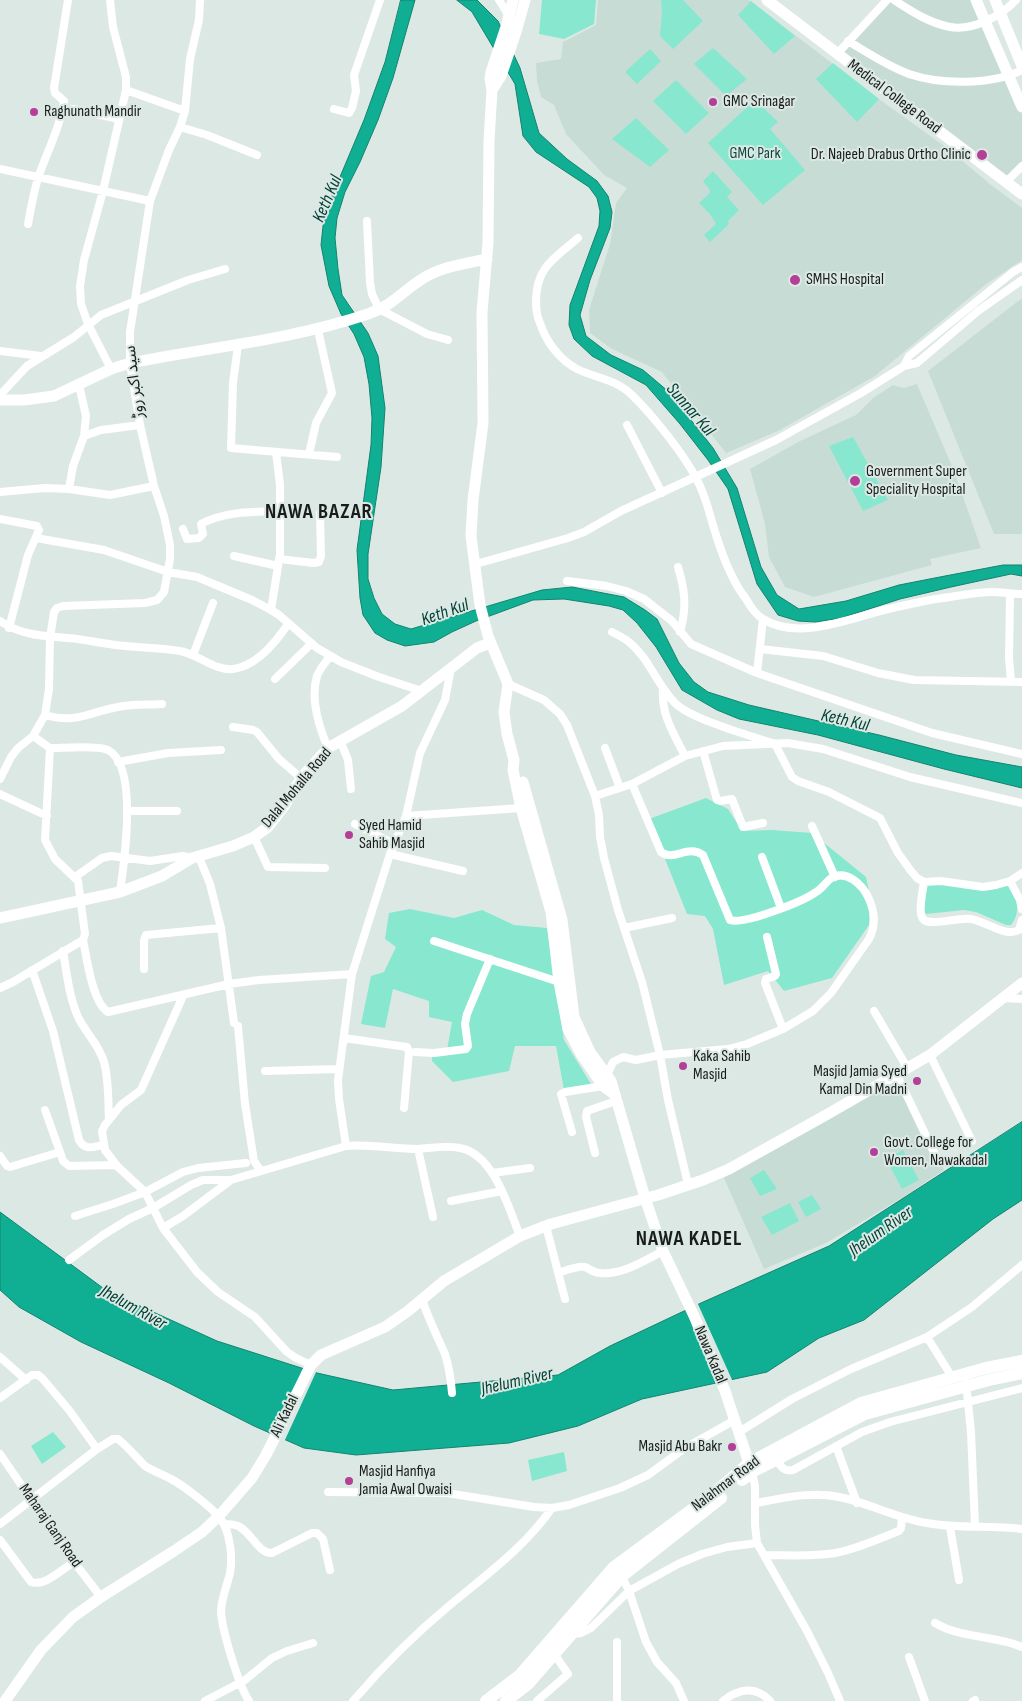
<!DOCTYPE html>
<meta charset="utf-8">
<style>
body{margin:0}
canvas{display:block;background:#dce8e4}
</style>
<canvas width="1022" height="1701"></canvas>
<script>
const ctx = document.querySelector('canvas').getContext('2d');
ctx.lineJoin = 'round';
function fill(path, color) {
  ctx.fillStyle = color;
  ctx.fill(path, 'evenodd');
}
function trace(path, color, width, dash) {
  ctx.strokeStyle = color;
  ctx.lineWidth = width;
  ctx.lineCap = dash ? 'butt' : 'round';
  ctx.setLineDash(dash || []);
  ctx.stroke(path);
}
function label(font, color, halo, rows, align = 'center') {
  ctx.font = font + ' "Sofia Sans Condensed","Noto Sans Arabic",sans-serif';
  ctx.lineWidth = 4;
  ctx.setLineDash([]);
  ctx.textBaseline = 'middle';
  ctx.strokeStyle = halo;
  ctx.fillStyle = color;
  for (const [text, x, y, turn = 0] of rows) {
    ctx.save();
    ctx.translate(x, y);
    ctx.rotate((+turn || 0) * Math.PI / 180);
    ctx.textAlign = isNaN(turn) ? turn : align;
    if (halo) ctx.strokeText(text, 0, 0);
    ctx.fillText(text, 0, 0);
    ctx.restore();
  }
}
fill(new Path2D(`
 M598,0H749L879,99L947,148L990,184L1022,208V260L985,285L875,376L778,431L726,453L662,372L612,349L590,333L589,310L610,244L616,203L627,188L604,175L566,134L554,105L541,97L537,81L536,63L561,59L563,42L596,25Z
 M887,0H976L1022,106V166L1007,181L837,54Z
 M1022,298V534H994L928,371Z
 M917,384L954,471L981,548L930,559L932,565L814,597L785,587L769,557L765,524L750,469L800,441L856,415L873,398L893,385L904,388Z
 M896,1077L944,1170L905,1196L826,1243L764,1269L724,1178L759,1155Z`), '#c8dcd6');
fill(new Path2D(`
 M542,0H596L594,24L564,39L539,34Z
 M661,0H683L703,21L673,49L660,36L662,12Z
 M751,1L795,36L774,54L738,15Z
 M713,48L747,79L726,96L694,64Z
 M650,49L661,61L637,84L625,72Z
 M833,63L879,99L857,122L816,79Z
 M676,80L709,113L686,134L653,101Z
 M755,100L778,122L770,129L805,170L763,205L708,143Z
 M636,118L669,150L650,167L612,139Z
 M713,171L732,192L727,197L739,210L728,221L729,224L710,242L704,235L716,224L710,214L699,203L709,194L710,190L703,181Z
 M853,437L888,500L863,511L829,446Z
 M706,798L728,809L742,831L772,830L812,833L866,877L870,896L869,925L832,978L784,991L768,971L724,985L713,929L705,916L687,914L649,819Z
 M925,883L977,887L1010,883C1016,897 1022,912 1011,925H1006L976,912L964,910L926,914L924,911Z
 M410,909L454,918L482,910L514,925L547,928L564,1040L594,1089L564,1090L556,1046H515L509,1071L453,1082L432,1061V1052L447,1050L452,1022L429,1017V1001L393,989L385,1028L361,1024L371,976L384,972L396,947L385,939L389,913Z
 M903,1150L919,1180L902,1189L886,1159Z
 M764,1170L777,1189L760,1196L750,1178Z
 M812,1195L821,1209L806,1217L798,1202Z
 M790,1203L799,1221L772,1235L761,1217Z
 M53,1432L66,1447L42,1464L31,1446Z
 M564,1452L567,1471L532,1481L528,1460Z`), '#87e8cf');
const water = new Path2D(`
 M401,0H415L393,78L378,120L360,162L345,192L337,218L335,238L338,269L342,295L368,333L378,356L385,408L381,467L368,554V579L374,598L382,614L395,624L411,629L542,590L572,587L624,597L645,610L657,619L679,663L694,682L708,692L749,705L879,735L956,755L1022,767V788L944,769L818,735L739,719L717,710L682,690L656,647L637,623L623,610L609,606L564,599L533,600L476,621L452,632L434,642L405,646L387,640L375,633L363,615L360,598L357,550L371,445L372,418L369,384L364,357L354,334L341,314L329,286L321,245L323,226L329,203L364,120L385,62Z
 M457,0H477L498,21L520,68L539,133L567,159L597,181L608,196L612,212L610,228L590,280L580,315L586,336L611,355L643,370L669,392L713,448L737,488L761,567L777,595L799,609L846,601L899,585L945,576L1003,565H1022V576L1011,574L951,587L900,599L841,618L815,622L798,621L778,615L757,584L728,489L708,460L680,424L646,385L592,356L574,339L569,325L570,305L599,226L600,211L597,198L589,187L536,152L523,136L515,84L472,12Z
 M1022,1122V1200L993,1219L864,1320L819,1338L767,1372L642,1399L578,1426L509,1443L356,1455L304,1448L254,1426L169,1383L81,1342L19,1307L0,1290V1212L107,1291L217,1341L317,1373L393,1390L558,1375L610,1346L701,1303L829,1246Z`);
fill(water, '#10af93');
trace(water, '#12836f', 1);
fill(new Path2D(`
 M697,1302L733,1382L717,1385L685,1308Z
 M304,1366L317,1370L284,1442L272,1437Z`), '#dce8e4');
trace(new Path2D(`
 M110,0L113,27L126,77V90L103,191L84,260L80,286L81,304L88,324L111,369
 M499,0L509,16
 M894,0C911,11 929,23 950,27C973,31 1001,16 1016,0
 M848,41C868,53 887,66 909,74C941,85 992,85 1022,70
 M837,54L887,0
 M126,90L185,111
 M73,109L119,119
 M334,109L349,113L352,108L356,91L354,75L380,0
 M180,127L207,135L257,155
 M0,169L150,201
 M1007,181L1022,166
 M367,221L370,283L372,294L379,309L427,334L448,340
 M28,224C31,208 34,190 39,175C48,150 60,127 64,101L55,93L54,88L68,0
 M578,238C555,258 536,267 536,301C536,308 537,317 540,323C546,342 560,360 577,369C598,379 617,379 634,397C654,417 683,453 696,478C707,497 710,518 717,538C724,560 732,581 746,599C750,606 756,615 763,619C798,641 848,619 884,610C901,606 918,602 936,599C954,597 974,592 992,592C1002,592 1012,594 1022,594
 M238,345L233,383L231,448L337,457
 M0,351L41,356
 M904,366L909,356L1013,272L1022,267
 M79,385L86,416L84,436
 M0,395L27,366L74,337L101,315L188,280L225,269
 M627,425L662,493
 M309,454L316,423L332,393L318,330
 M69,489L73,466L84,436L101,430L140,425
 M0,492L45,488L69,489L110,495L154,486
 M0,519L37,526L39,530L28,555L9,628
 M183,529L187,539L199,538L203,534L201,524C225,511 254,512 280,511
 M36,538L104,550L168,572L197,577L252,600L271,610L279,615L317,648L341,662L379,677L422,691
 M234,556L278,566
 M279,559L314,563L319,562L321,556L320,513
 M476,564L568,538L584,532L621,511L776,440L861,393L904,366L917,363L978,311L1022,280
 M678,567C685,590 687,608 680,632
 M567,581L607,586L626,591L644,599L672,621L691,644L757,673L932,733L1022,754
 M1010,594L1009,659L1011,681
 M271,610L280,554V485L276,452
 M0,621C23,637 50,636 77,639C93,641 110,645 126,646C144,648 162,648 180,651C198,654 214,671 233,669C257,666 276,642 288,624
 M612,632C618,635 624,638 629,642C649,658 657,685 675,703C690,719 752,736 775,744L792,777L798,781L829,792L880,818L898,853L911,871L917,878L924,882L941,881L983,887L996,885L1010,881L1022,873
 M760,649L823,656L878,673L914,680L1022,682
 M193,655L213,603
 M757,673L763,619
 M275,679L311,644
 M508,684L544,700L560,714L567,725L595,796L599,815L600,837L604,858L618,910L642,982L660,1055L668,1100L688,1184
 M663,689C661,715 674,734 685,756
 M45,715C76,724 89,712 118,707C132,704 147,705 162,704
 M233,727L253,730L257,732L279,759L301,778
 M340,740L348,760L351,789
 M50,748C63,748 97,745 108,750C139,766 124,864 120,892
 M328,748C319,727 310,699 317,676C320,668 326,662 330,656
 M605,748L620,788
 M703,751L717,800L720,801L732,799L743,827L763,823
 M118,762L168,753L221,750
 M0,779L11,757L18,748L33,736L45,715L49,689L50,638L54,612L57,608L63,606L145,603L157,600L164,592L170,559V545L164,516L154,486L140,425L130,363V332L150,201L169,150L180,127L185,111L190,59L199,20L200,0
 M0,794L47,816
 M595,796L632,784L685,756L723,746L788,743L823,749L910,777L1022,803
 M127,811H177
 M406,816L521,808
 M355,824L394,844
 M812,826L835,877
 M254,837L268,867L325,868
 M390,854L463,871
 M199,857L210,884L221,928L234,1023
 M762,857L781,908
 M75,877L102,858L111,856L150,861L183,856L192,858
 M1010,881L1020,900L1022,909
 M924,882C923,890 917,915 924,920C932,926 959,917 971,919C985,921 1007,938 1019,930L1022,920
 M624,928L672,918
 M767,937L776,974L775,976L766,979L765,983L783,1029
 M83,940C87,958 92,1002 108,1012L229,984L259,980L352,974
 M434,941L559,982
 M63,951C67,974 69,998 79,1019C87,1034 99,1045 104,1062C109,1080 108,1101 109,1120
 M144,969V940L146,935L221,928
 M32,970L53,1031L79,1140C85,1151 92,1147 103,1145
 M0,988L13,982L83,940L85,934L78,881L55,859L45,840L50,748L33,736
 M183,996L141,1090L121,1105L105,1125L102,1131L105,1150L117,1166L145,1192L163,1228L197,1272L218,1292L255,1317L287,1352L296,1358L311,1365
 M1003,998L1022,999
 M874,1011L908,1069
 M238,1026L245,1104L254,1161L261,1171
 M344,1038L407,1047L409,1052L404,1108
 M415,1052L434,1053L466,1049L468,1046L465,1024L467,1014L490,959
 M930,1055L972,1141
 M265,1071L339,1069
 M607,1075L613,1062L623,1057L636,1060L660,1055L728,1049L747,1044L783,1029L813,1011L831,993L869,939C876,925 875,913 869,899C863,885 846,868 830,879C825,883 822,889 816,892C804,901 744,925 730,920L703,855C687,844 674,862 661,852L632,784
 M897,1075L939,1163
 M45,1110L60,1152
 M572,1132L561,1094L565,1092L603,1086
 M346,1146L339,1099L338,1080L352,974L390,854L406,816L420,753L445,700L451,668
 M418,1149L433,1217
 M595,1153L586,1117L587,1111L616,1101
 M0,1156L7,1166L10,1167L60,1152L63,1161L69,1166L116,1165
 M492,1173L530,1168
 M451,1201L502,1191
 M75,1216L113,1204L145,1192L183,1172L198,1168L246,1163
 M546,1226L565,1299
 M163,1228L183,1216L231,1180L346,1146C371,1144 394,1149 418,1149C432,1148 447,1145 460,1148C494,1154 509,1209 520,1236
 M69,1260L103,1235L129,1219L153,1208L191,1185L203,1180H231
 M558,1273C565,1271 578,1265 585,1267C590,1269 594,1273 600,1273C622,1275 644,1261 663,1251
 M422,1299C428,1318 437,1336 445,1354C449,1367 451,1380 452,1393
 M927,1337L952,1377
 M0,1357L26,1380
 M966,1383L971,1432L975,1526
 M0,1398L32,1375H38L42,1378L69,1410L97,1449L0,1524
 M739,1432L792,1399L851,1369L927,1337L972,1307L1022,1265
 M836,1446L857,1503
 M97,1449L113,1439H118C128,1447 136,1457 145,1466C153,1471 161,1474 169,1478C182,1484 211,1507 220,1518C230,1531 233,1557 230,1573C227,1586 222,1597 221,1610C221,1628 239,1686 249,1701
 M0,1454L74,1562L101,1597
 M776,1459C781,1466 783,1472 793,1470L862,1432L890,1422L1022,1388
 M752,1472L755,1486V1525L757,1543L807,1631L828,1673L840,1701
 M328,1492L447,1493L534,1507L552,1508L569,1505L620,1488L648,1475L685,1448L735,1420
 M756,1503C783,1498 812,1491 839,1497C869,1503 896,1518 927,1523C958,1529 990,1525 1022,1529
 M224,1524C230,1524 235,1524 240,1527C252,1534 259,1554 272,1553L312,1533H317L323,1539L330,1570
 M950,1527L959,1580
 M0,1540L31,1582C45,1587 62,1569 74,1562
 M764,1555C788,1555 812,1557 835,1553C857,1549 878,1539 899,1531L901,1528L902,1518
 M621,1575L629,1591L646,1642L657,1662L676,1683L684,1701
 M935,1623C962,1639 994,1635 1022,1647
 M572,1634L581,1633L591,1628L629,1591L678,1564L702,1554L727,1547L757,1543
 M617,1642V1701
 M909,1657L925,1701
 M205,1701L245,1680L272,1658L287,1651L313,1643
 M353,1701C382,1667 416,1633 450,1605C486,1575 525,1547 552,1508
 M537,1701L568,1674L555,1655
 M723,1701C738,1689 756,1685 770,1701
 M973,1701L975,1700`), '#fff', 8);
trace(new Path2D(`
 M525,0L516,32L501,76L492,90L489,141L488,243L482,312L483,423L473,500L471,536L480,605L488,636L508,684L504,712L507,734L514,760L513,770L521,808L551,912L559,982L568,1029L581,1054L603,1086L614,1094
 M767,0L1022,194
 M976,0L1022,107
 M995,0L1022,66
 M492,90L490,79L491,72L506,27L513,0
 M0,400H24L54,396L111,369L130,363C210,347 291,340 368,314C390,307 401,293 419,281C439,267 463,264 487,259
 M523,782L562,920L574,1017L590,1052L611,1081L645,1198L663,1251L695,1318L725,1391L752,1472
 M0,918L120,892L162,876L192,858L233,846L254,837L268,827L285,805L301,778L328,748L402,706L477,648L490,643
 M5,1701L41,1650L73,1617L101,1597L174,1551L202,1532L219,1516L252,1478L266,1455L311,1365L321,1355L385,1327L408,1311L444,1281L520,1236L551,1224L658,1195L703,1180L729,1169L826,1115L930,1055L1022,983`), '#fff', 11);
trace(new Path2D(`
 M742,1480L752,1472L865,1414L989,1380L1022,1373
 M486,1701L520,1675L614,1567L713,1494L749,1463L861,1403L986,1368L1022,1361
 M506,1701L528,1684L622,1576L721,1498`), '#fff', 12);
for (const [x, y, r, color] of [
 [713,102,5,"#b43f97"],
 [34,112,5,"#b43f97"],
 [982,155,6,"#b43f97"],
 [795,280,6,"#b43f97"],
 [855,481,6,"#b43f97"],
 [349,835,5,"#b43f97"],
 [683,1066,5,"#b43f97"],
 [917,1081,5,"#b43f97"],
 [874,1152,5,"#b43f97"],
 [732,1447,5,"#b43f97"],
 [349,1481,5,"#b43f97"]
]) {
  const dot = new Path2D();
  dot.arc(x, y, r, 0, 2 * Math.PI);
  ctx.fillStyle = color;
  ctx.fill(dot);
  trace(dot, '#dce8e4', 2);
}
label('16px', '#181c1a', '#dce8e4', [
 ["Medical College Road",894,97,37],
 ["سید اکبر روڑ",135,382,-97],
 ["Dalal Mohalla Road",297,788,-50],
 ["Nawa Kadal",710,1355,67],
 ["Ali Kadal",285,1416,-64],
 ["Nalahmar Road",726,1484,-37],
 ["Maharaj Ganj Road",50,1526,55]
]);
label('16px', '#181c1a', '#dce8e4', [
 ["GMC Srinagar",723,102],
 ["Raghunath Mandir",44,112],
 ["Dr. Najeeb Drabus Ortho Clinic",971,155,"right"],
 ["SMHS Hospital",806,280],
 ["Government Super",866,472],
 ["Speciality Hospital",866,490],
 ["Syed Hamid",359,826],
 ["Sahib Masjid",359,844],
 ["Kaka Sahib",693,1057],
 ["Masjid",693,1075],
 ["Masjid Jamia Syed",907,1072,"right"],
 ["Kamal Din Madni",907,1090,"right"],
 ["Govt. College for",884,1143],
 ["Women, Nawakadal",884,1161],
 ["Masjid Abu Bakr",722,1447,"right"],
 ["Masjid Hanfiya",359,1472],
 ["Jamia Awal Owaisi",359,1490]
], 'left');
label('16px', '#0f493d', '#dce8e4', [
 ["GMC Park",755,154]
]);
label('italic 18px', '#034136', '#dce8e4', [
 ["Keth Kul",328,199,-67],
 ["Sunnar Kul",690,410,49],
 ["Keth Kul",445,613,-19],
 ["Keth Kul",845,721,13],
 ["Jhelum River",881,1232,-35],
 ["Jhelum River",133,1308,29],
 ["Jhelum River",517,1382,-13]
]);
ctx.letterSpacing = '1px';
label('bold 21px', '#181c1a', '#dce8e4', [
 ["NAWA BAZAR",319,513],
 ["NAWA KADEL",689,1240]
]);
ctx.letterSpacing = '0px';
</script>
